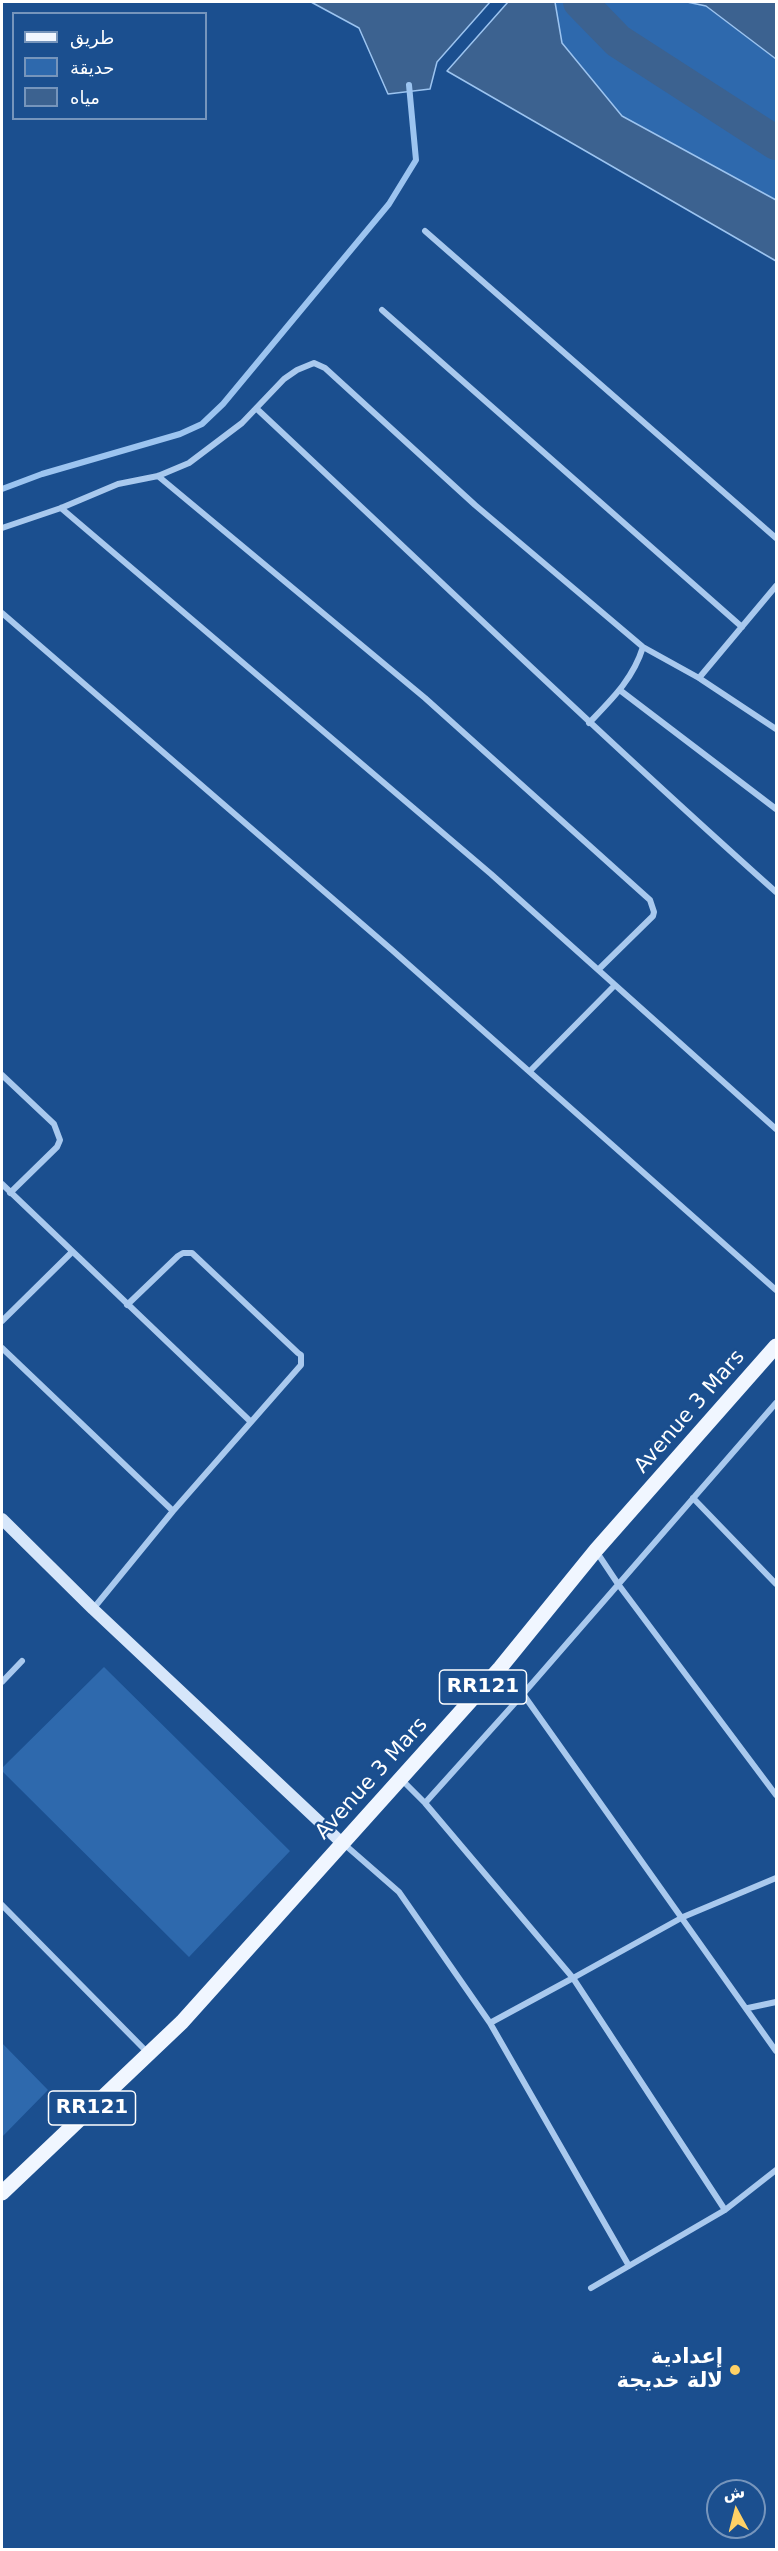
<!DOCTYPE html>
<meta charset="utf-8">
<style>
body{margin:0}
#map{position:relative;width:778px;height:2551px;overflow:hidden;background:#1b4f8f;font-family:"DejaVu Sans","Noto Sans Arabic",sans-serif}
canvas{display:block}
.frame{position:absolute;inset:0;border:3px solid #fff;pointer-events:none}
.legend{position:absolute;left:12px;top:12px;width:195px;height:108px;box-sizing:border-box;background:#1b4f8f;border:2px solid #7695bc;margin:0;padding:8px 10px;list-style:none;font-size:18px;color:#fff}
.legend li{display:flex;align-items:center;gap:12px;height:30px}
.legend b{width:30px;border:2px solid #7695bc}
.north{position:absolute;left:706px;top:2479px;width:60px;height:60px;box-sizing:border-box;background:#1b4f8f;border:2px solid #7695bc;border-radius:50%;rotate:353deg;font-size:16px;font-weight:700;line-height:24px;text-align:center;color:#fff}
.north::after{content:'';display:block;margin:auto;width:21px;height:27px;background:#ffd166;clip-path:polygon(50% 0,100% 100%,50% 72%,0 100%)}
</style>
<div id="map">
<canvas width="778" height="2551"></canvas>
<div class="frame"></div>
<ul class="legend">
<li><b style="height:8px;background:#f0f6ff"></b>طريق</li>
<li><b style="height:16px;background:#2e69ad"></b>حديقة</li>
<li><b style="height:16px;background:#3c6290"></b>مياه</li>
</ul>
<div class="north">ش</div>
</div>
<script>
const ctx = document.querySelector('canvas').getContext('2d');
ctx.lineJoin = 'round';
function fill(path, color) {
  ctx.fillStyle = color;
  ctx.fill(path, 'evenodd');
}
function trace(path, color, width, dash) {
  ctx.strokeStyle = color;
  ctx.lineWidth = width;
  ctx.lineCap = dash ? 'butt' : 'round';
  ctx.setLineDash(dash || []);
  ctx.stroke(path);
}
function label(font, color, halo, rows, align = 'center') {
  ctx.font = font + ' "DejaVu Sans","Noto Sans Arabic",sans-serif';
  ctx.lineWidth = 4.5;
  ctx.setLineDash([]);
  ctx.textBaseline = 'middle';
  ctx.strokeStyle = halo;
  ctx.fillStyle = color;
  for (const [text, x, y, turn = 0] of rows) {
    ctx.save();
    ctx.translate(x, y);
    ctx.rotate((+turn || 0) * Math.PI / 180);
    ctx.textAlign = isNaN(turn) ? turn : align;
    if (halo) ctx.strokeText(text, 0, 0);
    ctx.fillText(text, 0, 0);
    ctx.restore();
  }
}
fill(new Path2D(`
 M555,2H687L705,6L776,59V200L622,116L562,43Z
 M104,1667L290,1851L189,1957L2,1771V1768Z
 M2,2043L48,2090L2,2137Z`), '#2e69ad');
const water = new Path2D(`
 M311,2H490L437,62L430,89L388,94L359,28Z
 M508,2H555L562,43L622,116L776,200V261L447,71Z
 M687,2H776V59L706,6Z`);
fill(water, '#3c6290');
trace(water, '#9cc4f0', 1.5);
trace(new Path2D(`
 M2,489L42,474L180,434L202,424L223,404L389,204L416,160L409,85`), '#9cc4f0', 6);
trace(new Path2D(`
 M580,2L618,41L776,143`), '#3c6290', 34);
trace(new Path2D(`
 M425,231L776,538
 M382,310L742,627
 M257,409C430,571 600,735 776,892
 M158,476L425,698L650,900L654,912L653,916L599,969
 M61,508L491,874L776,1129
 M2,528L61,508L118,484L158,476L189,463L242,423L284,379L297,370L314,363L325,368L475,505L643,647L699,678L776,729
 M2,613L392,950L776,1290
 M699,678L776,586
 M621,691L776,809
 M589,723C612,699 633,679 643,647
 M530,1071L615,985
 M2,1075L54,1124L60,1140L57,1147L10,1193
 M2,1184L251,1422
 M2,1321L72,1252
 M2,1348L173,1511
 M693,1498L776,1584
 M596,1551L618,1584L776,1795
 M93,1609L173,1511L301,1365V1355L298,1353L192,1253H183L178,1256L127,1305
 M501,1668L523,1694L776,2051
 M2,1682L22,1661
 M402,1780L425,1803L573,1978L490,2023
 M425,1803L523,1694L776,1403
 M344,1844L399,1892L490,2023L629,2266
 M2,1905L149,2054
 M748,2008L776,2002
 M725,2210L573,1978L683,1917L776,1878
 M591,2288L725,2210L776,2170`), '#a9c9ee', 6);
trace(new Path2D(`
 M2,1519L93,1609L343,1844`), '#d6e6fa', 12);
trace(new Path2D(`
 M2,2193L182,2022L500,1668L596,1550L776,1346`), '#f0f6ff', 15);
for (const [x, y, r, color] of [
 [735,2370,6,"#ffd166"]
]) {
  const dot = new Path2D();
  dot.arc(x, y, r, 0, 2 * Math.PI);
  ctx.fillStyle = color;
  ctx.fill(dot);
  trace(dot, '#1b4f8f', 2);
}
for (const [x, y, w] of [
 [483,1687,87],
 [92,2108,87]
]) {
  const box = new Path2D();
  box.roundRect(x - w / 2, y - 17, w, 34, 4.5);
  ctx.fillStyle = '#1b4f8f';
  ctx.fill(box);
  trace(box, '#fff', 1.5);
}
label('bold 20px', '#fff', null, [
 ["RR121",483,1687],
 ["RR121",92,2108]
]);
label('21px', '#fff', '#1b4f8f', [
 ["Avenue 3 Mars",690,1412,-49],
 ["Avenue 3 Mars",372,1779,-48]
]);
label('bold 21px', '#fff', '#1b4f8f', [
 ["إعدادية",723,2358],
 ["لالة خديجة",723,2382]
], 'right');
</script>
